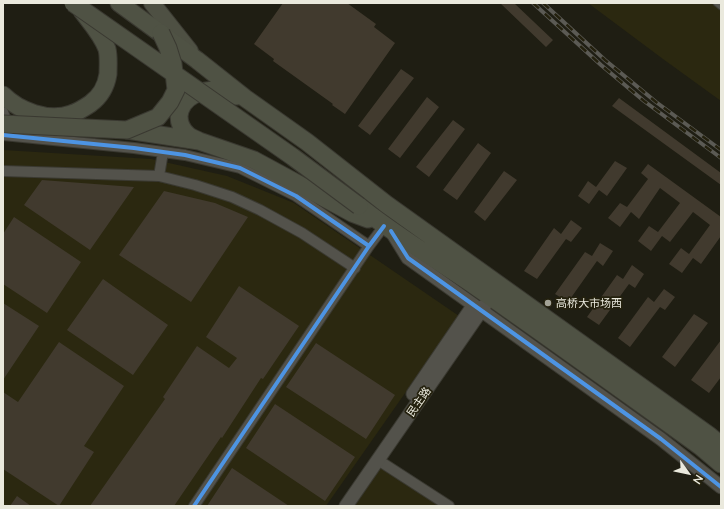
<!DOCTYPE html>
<meta charset="utf-8">
<style>
body{margin:0}
#map{position:relative;width:724px;height:509px;overflow:hidden;background:#1f1e13;font-family:Lato,sans-serif}
canvas{display:block}
.frame{position:absolute;inset:0;border:4px solid #eae9dd;pointer-events:none}
.north{position:absolute;left:668px;top:453px;width:40px;height:40px;-webkit-text-stroke:3px #24210e;paint-order:stroke;rotate:123deg;font-size:11px;font-weight:700;line-height:16px;text-align:center;color:#eae9dd}
.north::after{content:'';display:block;margin:auto;width:14px;height:18px;background:#eae9dd;clip-path:polygon(50% 0,100% 100%,50% 72%,0 100%)}
</style>
<div id="map">
<canvas width="724" height="509"></canvas>
<div class="frame"></div>
<div class="north">N</div>
</div>
<script>
const ctx = document.querySelector('canvas').getContext('2d');
ctx.lineJoin = 'round';
function fill(path, color) {
  ctx.fillStyle = color;
  ctx.fill(path, 'evenodd');
}
function trace(path, color, width, dash) {
  ctx.strokeStyle = color;
  ctx.lineWidth = width;
  ctx.lineCap = dash ? 'butt' : 'round';
  ctx.setLineDash(dash || []);
  ctx.stroke(path);
}
function label(font, color, halo, rows, align = 'center') {
  ctx.font = font + ' Lato,"Noto Sans SC",sans-serif';
  ctx.lineWidth = 3.5;
  ctx.setLineDash([]);
  ctx.textBaseline = 'middle';
  ctx.strokeStyle = halo;
  ctx.fillStyle = color;
  for (const [text, x, y, turn = 0] of rows) {
    ctx.save();
    ctx.translate(x, y);
    ctx.rotate((+turn || 0) * Math.PI / 180);
    ctx.textAlign = isNaN(turn) ? turn : align;
    if (halo) ctx.strokeText(text, 0, 0);
    ctx.fillText(text, 0, 0);
    ctx.restore();
  }
}
fill(new Path2D(`
 M588,3H721V101L663,59Z
 M3,150L151,159L227,176L294,203L459,316L326,506H3Z
 M380,466L439,506H353Z`), '#2b2810');
fill(new Path2D(`
 M283,3H347L376,24L374,27L395,43L345,114L332,105L333,104L273,61L274,59L254,44Z
 M500,3H514L553,40L546,47Z
 M401,69L414,78L370,135L358,126Z
 M427,97L439,107L400,158L388,149Z
 M619,98L721,173V185L612,106Z
 M453,120L465,129L429,177L416,167Z
 M478,143L491,153L457,200L443,190Z
 M615,161L627,168L607,196L599,190L589,204L578,196L588,181L596,187Z
 M648,164L721,217V236L701,264L693,258L682,273L669,264L681,248L689,254L710,225L697,215L693,212L670,242L662,236L651,251L638,241L649,226L658,232L680,203L660,188L639,219L631,212L620,227L608,218L620,203L627,207L648,179L641,173Z
 M504,171L517,180L485,221L474,212Z
 M42,180L134,187L90,250L24,205Z
 M164,191L215,203L248,217L191,302L119,255Z
 M14,217L81,262L47,313L3,284V234Z
 M571,220L582,228L571,242L566,239L537,279L524,271L554,228L561,234Z
 M600,243L613,251L603,266L597,261L568,302L555,294L585,252L592,256Z
 M632,265L644,274L635,288L629,284L599,325L587,317L617,275L623,279Z
 M103,279L168,325L133,375L67,330Z
 M239,286L299,326L263,379L261,378L222,438L221,437L174,506H90L165,399L163,397L197,346L229,368L237,358L206,337Z
 M664,289L675,297L665,310L660,307L630,347L618,338L648,297L654,302Z
 M3,303L39,326L3,380Z
 M694,314L708,323L675,367L662,357Z
 M721,340V377L709,393L691,380Z
 M59,342L124,386L84,446L94,452L59,506L3,469V392L18,402Z
 M316,343L395,395L366,439L286,387Z
 M275,404L355,457L325,501L246,448Z
 M232,468L289,506H207Z
 M17,496L31,506H10Z`), '#413a2e');
const service = new Path2D(`
 M716,3L721,7`);
const minor = new Path2D(`
 M3,112L9,127
 M3,135L134,148L185,155L240,168L296,196L369,246L384,226
 M3,171L159,176L195,185L232,197L260,210L302,233L355,268
 M159,176L163,152
 M378,460L449,506
 M194,506L369,246`);
const tertiary = new Path2D(`
 M392,232L408,258L661,439L721,487
 M413,394L473,306
 M346,506L485,305`);
const primary = new Path2D(`
 M152,3L190,51`);
const trunk = new Path2D(`
 M119,3L197,60L245,98L307,142L386,204L710,436L721,445
 M3,95C19,111 48,122 71,114C78,112 84,108 90,104C101,96 106,87 108,74C108,66 109,57 107,49C102,35 91,23 82,11
 M127,130L199,141L254,160L352,213L368,219
 M199,141C196,139 191,138 188,135C182,130 179,123 179,116C181,96 202,89 220,90C225,90 232,94 237,96
 M359,206C394,234 432,257 469,282C547,336 624,392 701,447L721,464`);
trace(service, '#3a3931', 7);
trace(minor, '#3a3931', 12);
trace(tertiary, '#3a3931', 15);
trace(primary, '#3a3931', 18);
trace(trunk, '#3a3931', 19);
trace(service, '#53524b', 5);
trace(minor, '#53524b', 10);
trace(tertiary, '#53524b', 13);
trace(primary, '#4e5043', 16);
trace(trunk, '#4f5244', 17);
const rail = new Path2D(`
 M533,3L601,65L644,101L721,158
 M543,3L605,60L656,102L721,150`);
trace(rail, '#5b5a54', 4);
trace(rail, '#24210e', 2.5, [8]);
const trunkBridge = new Path2D(`
 M73,3L293,157L359,206
 M3,124L127,130L158,117L170,102L176,90L173,64L168,48L161,33`);
trace(trunkBridge, '#3a3931', 19, []);
trace(trunkBridge, '#4f5244', 17);
trace(new Path2D(`
 M3,135L134,148L185,155L240,168L296,196L369,246L384,226
 M391,231L408,258L661,439L721,487
 M194,506L369,246`), '#4d94e3', 4);
for (const [x, y, r, color] of [
 [548,303,4,"#a3a296"]
]) {
  const dot = new Path2D();
  dot.arc(x, y, r, 0, 2 * Math.PI);
  ctx.fillStyle = color;
  ctx.fill(dot);
  trace(dot, '#24210e', 1.5);
}
label('11px', '#eae9dd', '#24210e', [
 ["高桥大市场西",556,303]
], 'left');
label('11px', '#eae9dd', '#24210e', [
 ["民主路",419,402,-55]
]);
</script>
